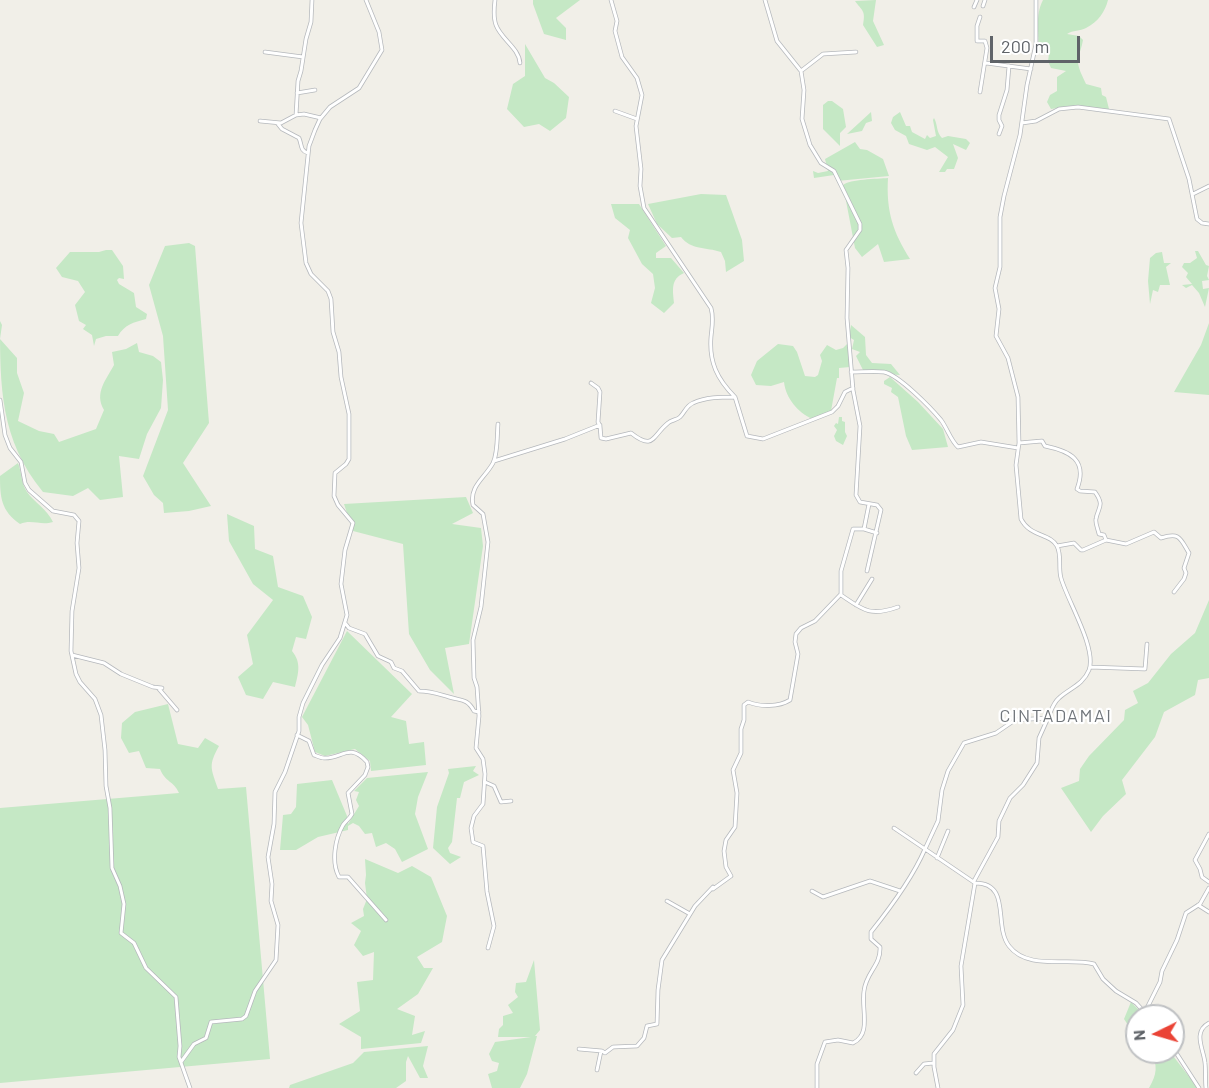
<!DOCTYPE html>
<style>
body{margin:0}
#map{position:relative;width:1209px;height:1088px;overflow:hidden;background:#f1efe8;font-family:Barlow,sans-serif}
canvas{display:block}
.north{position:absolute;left:1125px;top:1004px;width:60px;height:60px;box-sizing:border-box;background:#fff;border:2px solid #bfc1c3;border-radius:50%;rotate:265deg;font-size:16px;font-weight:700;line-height:24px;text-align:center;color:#5f6368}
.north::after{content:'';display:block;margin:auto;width:21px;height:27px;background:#ea4335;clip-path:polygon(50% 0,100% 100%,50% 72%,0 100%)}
.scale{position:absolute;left:990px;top:36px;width:90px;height:27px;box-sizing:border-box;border:3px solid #5f6368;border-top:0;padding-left:8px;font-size:18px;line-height:21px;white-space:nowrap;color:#5f6368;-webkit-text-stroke:4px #fff;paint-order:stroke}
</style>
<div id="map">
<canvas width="1209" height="1088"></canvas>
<div class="north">N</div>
<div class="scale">200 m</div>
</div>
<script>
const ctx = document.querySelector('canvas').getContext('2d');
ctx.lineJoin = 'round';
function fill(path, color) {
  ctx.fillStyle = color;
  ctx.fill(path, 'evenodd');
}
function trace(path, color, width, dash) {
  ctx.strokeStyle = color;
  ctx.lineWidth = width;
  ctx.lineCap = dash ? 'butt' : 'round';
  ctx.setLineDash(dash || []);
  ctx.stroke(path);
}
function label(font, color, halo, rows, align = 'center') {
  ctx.font = font + ' Barlow,sans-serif';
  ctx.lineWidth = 4.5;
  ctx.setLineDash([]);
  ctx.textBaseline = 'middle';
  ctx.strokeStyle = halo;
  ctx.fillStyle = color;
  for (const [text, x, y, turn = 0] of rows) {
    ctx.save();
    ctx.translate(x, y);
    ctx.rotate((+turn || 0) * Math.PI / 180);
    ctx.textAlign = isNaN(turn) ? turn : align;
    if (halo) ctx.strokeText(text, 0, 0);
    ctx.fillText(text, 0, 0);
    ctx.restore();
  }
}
fill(new Path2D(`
 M533,0H580L556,18L566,28V40L544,34L533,4Z
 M876,0L873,21L884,45L877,47L863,25C866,10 862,11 855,1Z
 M1043,0H1108C1105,12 1098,22 1086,28C1080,31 1073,30 1067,34L1079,36L1083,40C1082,47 1079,53 1078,59C1077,67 1083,77 1086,84L1101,88L1102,95L1106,97L1109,109L1071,106L1051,109L1047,102L1050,95L1057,91V77L1066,71L1051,68L1048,61L1049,54L1038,52C1040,33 1034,18 1043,0Z
 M525,44L545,78L554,83L569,97L566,118L550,131L539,124L524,127L507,109L513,84L525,76Z
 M828,101H832L843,109L846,127L840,133V146L823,129V105Z
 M871,112L872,121L866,123L862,131L847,134Z
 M900,112L906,126H910L912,132L925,139L927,135L930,138L936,136L933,120L934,118C938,125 936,132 942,138L948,136L966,139L970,143L966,150L953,144L958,158L954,169H947L945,172H939L948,157L935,147L927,150L909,144L906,136L895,130L891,123L893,117Z
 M855,142L860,149L867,150L883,159L889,176L837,181L834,175L814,178L813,171L818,173L828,171L825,159Z
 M888,178C886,211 893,232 910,259L884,262L878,244L862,257L855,248L843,185C850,179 877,179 888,178Z
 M701,194L726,195L742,240L744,261L726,272L725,261L721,252C706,247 691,250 681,237L672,238L657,224L648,204Z
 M611,204H639L666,246L656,253V258H671L684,273C670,279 673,291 674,303L664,313L651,303L655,288L653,274L642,264L628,238L630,230L615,218Z
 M189,243L195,246L209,423L183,463L211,506L189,511L164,513L163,503L154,495L143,476L168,410L163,336L149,285L165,246Z
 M106,250H112L123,266L124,279L119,278L117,280L119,284L134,293L136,307L147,314L146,319C134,322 124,325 118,336H106L96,339L94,346L92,335L83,329L86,325L79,321L75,305L85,292L78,281L62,277L56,268L70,252H99Z
 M1195,251H1198L1206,265L1209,266L1207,276L1209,280L1202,281L1203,289L1209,288L1205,307L1199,293L1192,285L1186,288L1182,285L1192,284L1186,277L1188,273L1182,267L1184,263H1190L1197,258Z
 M1162,252L1164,263H1171L1166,267L1170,285H1160L1158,292L1153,290L1150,304L1148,281L1150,258L1156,253Z
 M0,321L2,325L0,339L17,358V373L24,393L18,421L39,431L54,434L59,442L96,429L104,410C94,393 106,380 114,365L112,352L126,349L137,343L139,352L153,356L161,362L163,380L161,408L147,434L139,459L119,456L123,497L100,500L88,488L73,496L43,492C0,439 0,387 0,321Z
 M1209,323V395L1174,392L1201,345Z
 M851,325L865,337L866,355L872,363L891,364L900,375L870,373L863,370L856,356L860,352L852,349L854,340L849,337Z
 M848,343L850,367L839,368V378H837L831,411L812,419C798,412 786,399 784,382L771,386L756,385L751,375L757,361L778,344L793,346L797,352L805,376L815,377L818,375L822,361L820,355L827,345L836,350L843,348Z
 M890,377L918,402L943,429L948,447L912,450L906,436L898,397L891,392L892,388L884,384V381Z
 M839,417H842V421L845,422V432L847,436L843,445L836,441L834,436L837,430L834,426L836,423L838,424Z
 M18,463C22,473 21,483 27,492C35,503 47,509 53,522C41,526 32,519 20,524C1,511 0,497 0,476Z
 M466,497L473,513L452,524L481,528L483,546L469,644L445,648L454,694L430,670L409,634L403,544L353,531L344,504Z
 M227,514L254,526L255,549L273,556L278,587L303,596L312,617L306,639L296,637L292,651C302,663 298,674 295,687L273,682L263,699L246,695L238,677L253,664L247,635L273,600L253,584L229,541Z
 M1209,600V678L1198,680L1195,695L1164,712L1155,737L1122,780L1126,794L1103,816L1091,832L1061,788L1079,781L1080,769L1089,756L1124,720L1125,710L1138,703L1133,691L1148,683L1171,654L1195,633Z
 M347,631L412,694L391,717L406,721L409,744L424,742L426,765L371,771L370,761L355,749L325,756L315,752L308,725L302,717Z
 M168,704L178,744L198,748L205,738L219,746C208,766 211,768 218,789L246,787L270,1059L0,1083V808L179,793C174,781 165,782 160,769L146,768L139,751L129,753L121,738L122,723L135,712Z
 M476,766L473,771L479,775L464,782L460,798H457L452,842L448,848L450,853L461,857L450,864L433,848L437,807L449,773L448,769Z
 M428,772L418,797L415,814L428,849L402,862L395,849L386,843L376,847L372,833L365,834L359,826L353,823L348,826V830L318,837L296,850H280L283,815L291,814L296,807L297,784L332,780L347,816L348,824L359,806L356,800L359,792L354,791L367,778Z
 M365,859L398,873L412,866L431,877L447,916L442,942L417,957L424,968H433L418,994L397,1009L415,1016L412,1035L425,1031L421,1043L361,1049V1037L339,1024L360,1011L357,982L373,980L374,952L363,956L354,945L361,931L351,923L364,916L363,909L367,899L365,883L366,875Z
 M534,960L540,1030L535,1036H537L527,1074L520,1088H492L488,1074L497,1071L499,1063L492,1061L489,1054L495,1042L531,1037H498L499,1029L503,1025V1016L513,1013L508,1005L518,997L515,992L516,983L526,982Z
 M1131,1002L1145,1016H1137V1033L1128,1025L1124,1019Z
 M428,1046L423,1066L428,1078H420L408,1056L406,1062V1081L396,1088H289L290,1085L353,1063L364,1052Z
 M1151,1052H1162L1165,1057L1167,1052H1170L1198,1088H1149C1157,1074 1158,1066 1151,1052Z`), '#c5e8c5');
const minor = new Path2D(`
 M495,0C494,8 493,17 496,25C501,39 519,48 520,63
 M611,0L617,21L615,31L622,57L637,78L642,95L636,126L641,169L640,186L644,208L711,308C714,318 712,326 711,337C709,362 717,379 735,397
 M765,0L777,41L801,71L804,90L802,119L810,145L821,163L834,171L860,224V230L846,250L848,268L847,318L853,390L860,426L856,495L860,502L877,505L881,510L867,571
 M983,6L985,0
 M974,7L977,0
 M265,52L303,57
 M986,63L1031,69
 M801,71L823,54L856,52
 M980,92L987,48L985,41H977V26L980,17
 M297,93L315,90
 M615,111L637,119
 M296,115L298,81L301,71L306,39L311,22L312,0
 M260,121L281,123L296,115L304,114L321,118
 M1022,123L1036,121L1059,109L1078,107L1169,119L1189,179L1197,219L1202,223L1209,224
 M278,124L282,129L299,138C302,145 300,151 308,153
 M999,134L1002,126L999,120V115L1007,90L1009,66
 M1193,194L1209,186
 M851,372C862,372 874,371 884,372C899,375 931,408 941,420C947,428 951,441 958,447L981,442L1018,448
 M591,383L598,388L600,392L598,422L600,426L601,438L606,439L631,433C654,451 652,436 668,423C671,420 677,420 680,417C685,412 686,406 693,403C706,397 721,397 735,397L747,436L763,439L832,412L838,406L845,392L853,388
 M0,400L5,435L10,448L21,462L25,483L29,490L53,511L74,515L79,521L77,543L79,568L72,611L71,651L76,674L80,682L95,699L101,715L105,750L106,786L110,808L112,868L120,886L124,904L121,933L134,943L146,968L176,997L180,1046L179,1057L190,1088
 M1019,443L1042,441L1045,446C1070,451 1088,460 1077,489L1080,491L1095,492C1105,506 1098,507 1096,519C1095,523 1098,529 1099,534L1104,535L1106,540L1083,550H1081L1074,543L1057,546
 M494,461L565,439L600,425
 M864,529L877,533
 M1106,540L1126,544L1154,532L1161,538C1180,532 1180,538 1189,553L1184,568L1186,573L1184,579L1174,592
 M841,595C863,610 870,617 898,607
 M856,605L872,579
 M345,623L349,628L365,634L378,656L391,662L394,668L402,671L419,691C431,691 438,694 449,697C461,701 467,698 474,711L479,712
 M72,655L104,663L121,674L153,687L162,688
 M1090,667L1145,669L1147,644
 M159,689L177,710
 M297,735L309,741L314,755C317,756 321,758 324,758C342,759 349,742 367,762L368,767L365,775L348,793L352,814C350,818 346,821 343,825C335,839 331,862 339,877H348L386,920
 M485,782L494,786L501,802L511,801
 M1209,834L1195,860L1200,869L1202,877L1209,882
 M937,858L948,831
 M974,881L998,837L999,821L1010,798L1023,785L1037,763L1039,738L1048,718
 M975,883C1012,883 993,925 1009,946C1028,971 1069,957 1094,964L1103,979L1116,991L1136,1003L1148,1016
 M713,889L731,876L726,867L724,851L726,840L735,827L737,793L733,770L741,753V729L744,720V705L748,702C760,707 779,707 790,700L798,654L795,642L796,634L801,628L815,621L841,594V571L853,529H864L869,504
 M812,891L823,897L870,881L900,891
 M667,901L690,914
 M1198,905L1209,912
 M488,948L494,926L487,892L483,846L473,842L471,828L474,816L483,804L485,774L483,759L476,748L479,716L477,687L474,678L473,640L481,607L488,542L483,514L473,505C469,486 485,478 493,463C498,453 497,435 498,424
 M1145,1012L1160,982L1162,971L1177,940L1186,913L1200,904L1209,888
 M1173,1048L1199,1088
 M579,1049L602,1051L605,1053L613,1047L637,1046L644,1038L647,1026L657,1024L658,990L662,960L695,906L713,887
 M181,1062L194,1044L206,1038L211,1022L242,1019L246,1016L255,991L276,960L278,925L271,901L272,884L268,857L274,824L275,792L285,772L299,731V717L303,703L322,665L340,638L347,615L341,584L345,550L353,523L338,505L334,496L335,473L346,464L349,459V414L341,377L339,352L333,332L331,299L328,291L311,274L306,263L301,223L309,146L315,130L320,119L330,107L359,88L382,50L379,32L366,0
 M597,1070L601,1051
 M916,1073L924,1064L933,1063
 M817,1088V1064L825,1042L838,1040L853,1043C872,1034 861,1009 864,991C866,972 881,966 880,947L871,939V932C891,907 912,879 925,849L894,828
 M938,1088L934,1067V1054L953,1030L963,1005L961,966L975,883L925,849L938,821L942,790L948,771L964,743L996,733L1015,720L1048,718C1051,711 1053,703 1059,698C1070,688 1083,685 1089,670C1097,648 1067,600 1061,578C1058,567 1062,556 1057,546C1050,533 1030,537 1021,519L1016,465L1019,443L1018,397L1008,358L996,336L999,309L995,288L1000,267V217L1004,196L1020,135L1027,85L1036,44V0
 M1206,1088C1205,1080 1206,1071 1205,1063C1204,1050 1192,1032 1209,1023`);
trace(minor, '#b5b8bc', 4.5);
trace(minor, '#fff', 3);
ctx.letterSpacing = '1.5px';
label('18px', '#70757a', '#fff', [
 ["CINTADAMAI",1056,716]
]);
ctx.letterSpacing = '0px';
</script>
